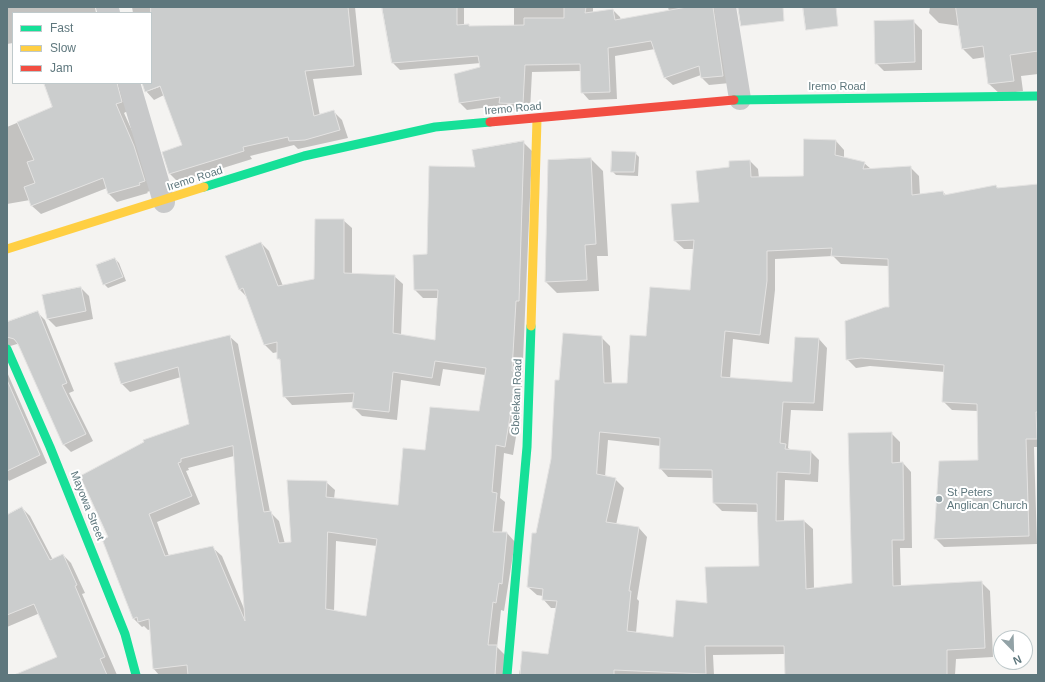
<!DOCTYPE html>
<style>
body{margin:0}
#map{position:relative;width:1045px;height:682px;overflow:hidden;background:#f4f3f1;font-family:Arial,sans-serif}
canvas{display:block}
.frame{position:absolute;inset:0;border:8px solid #5e777d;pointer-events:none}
.legend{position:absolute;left:12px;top:12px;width:140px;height:72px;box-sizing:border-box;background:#fff;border:1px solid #bfc9cb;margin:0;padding:5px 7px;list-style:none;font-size:12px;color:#5e777d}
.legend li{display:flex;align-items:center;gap:8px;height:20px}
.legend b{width:20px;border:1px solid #bfc9cb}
.north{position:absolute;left:993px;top:630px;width:40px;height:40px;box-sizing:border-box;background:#fff;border:1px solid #bfc9cb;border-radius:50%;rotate:157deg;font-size:11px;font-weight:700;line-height:16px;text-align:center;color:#5e777d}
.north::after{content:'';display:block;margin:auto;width:14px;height:18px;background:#92a2a6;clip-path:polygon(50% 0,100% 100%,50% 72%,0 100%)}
</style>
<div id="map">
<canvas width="1045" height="682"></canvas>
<div class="frame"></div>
<ul class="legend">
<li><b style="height:5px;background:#16e098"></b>Fast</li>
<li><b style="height:5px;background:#ffcf43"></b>Slow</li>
<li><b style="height:5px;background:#f24e42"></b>Jam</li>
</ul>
<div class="north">N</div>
</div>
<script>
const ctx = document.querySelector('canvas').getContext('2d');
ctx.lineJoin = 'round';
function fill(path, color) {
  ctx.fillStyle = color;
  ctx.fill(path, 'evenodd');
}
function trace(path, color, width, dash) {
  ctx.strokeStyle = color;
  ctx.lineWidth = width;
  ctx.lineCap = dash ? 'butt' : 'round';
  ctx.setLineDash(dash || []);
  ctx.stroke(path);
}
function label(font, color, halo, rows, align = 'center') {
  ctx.font = font + ' Arial,sans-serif';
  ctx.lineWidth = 4;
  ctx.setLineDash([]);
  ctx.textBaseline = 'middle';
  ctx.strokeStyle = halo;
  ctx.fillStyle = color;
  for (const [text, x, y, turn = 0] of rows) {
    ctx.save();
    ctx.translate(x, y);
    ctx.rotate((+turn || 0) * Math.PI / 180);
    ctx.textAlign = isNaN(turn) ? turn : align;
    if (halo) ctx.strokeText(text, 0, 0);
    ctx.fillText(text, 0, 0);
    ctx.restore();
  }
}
fill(new Path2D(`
 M7,7H95L96,13H13V43L7,44Z
 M132,7H355L362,75L313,79L320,116L334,112L342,120L348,138L298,149L294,145L250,156L252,159L178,182L170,174L183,146L164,95L154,100L146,91L142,83H151V13H133ZM165,85L148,91V89Z
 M388,7H464V26H514V7H593V13L613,10L620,17L621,20L669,11L668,7H723L730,83L709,85L702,78L701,75L673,85L665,78L655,49L615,56L617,99L589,100L582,92L581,71L532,72L530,111L508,110L503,105L467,110L460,103L456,75L481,67V63L400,70L393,63Z
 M930,7H1038V74L1021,76L1023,91L1000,94L989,84L986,57L973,59L963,49L960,26L939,23L929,13Z
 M913,21L922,30V70L884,71L876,63Z
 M45,83H128L129,110L124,113L143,155L153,190L147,192L148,193L117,202L109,194L107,188L41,214L32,206L30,200L7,204V127L53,108Z
 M836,141L844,150V158L864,163L871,169L910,167L919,176L920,195L943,192L946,195L996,186L999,189L1038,191V447H1034L1037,544L944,547L935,538L979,461L978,411L952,410L943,401L945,372L870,366L856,368L847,359L890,308L889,266L841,264L833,256L775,259V290L769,344L733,339L730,379L793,383L819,339L827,348L823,411L791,410L788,448L791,450L811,452L819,460L818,482L785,480L784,521H804L813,529L814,589L853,584L891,433L900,442V463H903L911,472L912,548H900L901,587L981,582L990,591L993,657L956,659L955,675H786L785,654L713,655L714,675H519L523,652L549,656L557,608H551L543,599V596L537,595L528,587L552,459L560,381L601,337L610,346L612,384H628L647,337L691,291L694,249H684L675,241L700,203L730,168L750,161L758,169L759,178L804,177ZM608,440L661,446L660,468L668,477L713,478L714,503L722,511L758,512L760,567L708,604L674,638L636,633L639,601L637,599L647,537L639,528L616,525L624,488L615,479L605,477Z
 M523,142L532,151L521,406L513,455L504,453L500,498L505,502L502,533H507L515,542L504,611L501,610L497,647L505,655L504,675H159L153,668L151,629L148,630L144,626L142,627L133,618L109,537L190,425L181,377L130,392L122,384L229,336L238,344L270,512L279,521L285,544L292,542L326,482L335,490L334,499L398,506L426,451L480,412L485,375L443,369L440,386L401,380L397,420L362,416L354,408V402L292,405L284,396L282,362L278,358V352L273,353L265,345L247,297L240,290L261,243L269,251L283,286L315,280L343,220L352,228V274L394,276L403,284L401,336L436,342L439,298H423L415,290L428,255L476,168ZM234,456L245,611L222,556L213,548L169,556L157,522L200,504L186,471L189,470L188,468ZM336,541L377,546L367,617L334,612Z
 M635,153L639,157L638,176L616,175L612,171Z
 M591,159L603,171L608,256H597L599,291L557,293L546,282Z
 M115,259L119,263L126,281L108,288L104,284Z
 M81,288L89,296L93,319L56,327L48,319Z
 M37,312L45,320L74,391L69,393L93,441L71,452L63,444L20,345L17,344L7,347V323Z
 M7,372L47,463L9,481L7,478Z
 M22,508L30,516L53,560L63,555L71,563L85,593L82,594L117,675H16L58,657L40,613L7,627V516Z`), '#0003');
const building = new Path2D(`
 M151,7H348L354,66L305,71L314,116L334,110L340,130L305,140L289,141L288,137L243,147L244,151L169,174L162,152L182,145L160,86L145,92L142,83H151Z
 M382,7H457V25L469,24V26L524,25V18H564V7H586L585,13L613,9L615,20L687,7H713L723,76L701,78L699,66L664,78L651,41L608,48L610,92L581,93L580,64L525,65L523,104L499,103L500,97L459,103L454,74L480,67L478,56L392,63Z
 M738,7H783L784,21L741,26Z
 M803,7H836L838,26L806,30Z
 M956,7H1038V51L1010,55L1014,81L988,84L983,46L962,49Z
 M914,20L915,62L875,64L874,21Z
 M44,83H117L122,102L116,104L134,146L145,181L139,183L140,185L108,194L103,178L31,206L24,187L35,183L27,162L34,160L17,122L52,107Z
 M804,139L836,140L835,155L865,162L863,169L911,166L912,195L943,191L944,195L996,185L997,188L1038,184V412H1036L1037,439H1026L1029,536L934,539L939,461L978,460L977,404L942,402L944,365L861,358L846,360L845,321L885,307H889L888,259L831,256L832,248L767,251V281L760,335L725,331L721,377L792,382L795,337L819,338L814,403L783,402L780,443L786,444L785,449L811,451L810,474L777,472L776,521L804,520L806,589L852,583L848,433L892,432V463L903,462L904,540H892L893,586L982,581L985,648L947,650V675H785L784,646H705L706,674L614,670V675H520L522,651L548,654L557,601L542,600L543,589L527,587L532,533H536L551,459L555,380H559L563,333L602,336L604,383H627L630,335L646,336L650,287L690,290L694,240L674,241L671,204L699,202L696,171L729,167V161L750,160L751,177L803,176ZM600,432L660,438L659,469L712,470L713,503L757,504L759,566L705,567L707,603L676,600L673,637L627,631L631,591H629L639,527L606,522L616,478L597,474Z
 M524,141L519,301H516L512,371L517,372L516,388L514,398H513L505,447L496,445L492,492L497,493L493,532H507L502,584L499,583L496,603L493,602L488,645H497L495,675H188L187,665L153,669L149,619L138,622L137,617L133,619L102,539L108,537L80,476L144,442L143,440L189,424L178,367L121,384L114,363L230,335L264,512L271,511L279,543L291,542L287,480L327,481L326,497L398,505L403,448L425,450L430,407L479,411L486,368L435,361L432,378L393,372L389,412L352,408L354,393L283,397L280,359H277V342L264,345L243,288L239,290L225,256L261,242L278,286L314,279L315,219H344V273L395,275L393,333L435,340L438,290H414L413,255L427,254L429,166L475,167L472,150ZM233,446L238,522L245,621L213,546L165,556L149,514L192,496L178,463L181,462V459ZM328,532L377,539L366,616L326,609Z
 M612,151L636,152L634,172H611Z
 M591,158L596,244L585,245L587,280L545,282L548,160Z
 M115,258L123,277L103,285L96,265Z
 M81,287L86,311L47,319L42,295Z
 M38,311L67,383L62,385L86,434L63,445L18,344L14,339L7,337V322Z
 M7,380L40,455L7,471Z
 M22,507L50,560L63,554L77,585L75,586L105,657L100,659L107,675H14L57,657L34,604L7,615V515Z`);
fill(building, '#cbcdcd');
trace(building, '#e3e2e1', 1);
trace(new Path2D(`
 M107,7L109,13
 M725,7L740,99
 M129,83L164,202`), '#c8c9ca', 22);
trace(new Path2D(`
 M734,100L1038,96
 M204,187L304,156L435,127L490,122
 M7,349L50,447L125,634L136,675
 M507,675L527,447L531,326`), '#16e098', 9);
trace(new Path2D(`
 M7,249L204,187
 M531,326L537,119`), '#ffcf43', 9);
trace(new Path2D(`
 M490,122L734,100`), '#f24e42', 9);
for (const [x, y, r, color] of [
 [939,499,4,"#92a2a6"]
]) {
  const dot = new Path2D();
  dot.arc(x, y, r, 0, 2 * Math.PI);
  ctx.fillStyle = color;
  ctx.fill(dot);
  trace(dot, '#fff', 1.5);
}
label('11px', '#5e777d', '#fff', [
 ["Iremo Road",837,87],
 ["Iremo Road",513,109,-5],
 ["Iremo Road",195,179,-18],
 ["Gbelekan Road",517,397,-88],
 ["Mayowa Street",87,506,68]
]);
label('11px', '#5e777d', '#fff', [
 ["St Peters",947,493],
 ["Anglican Church",947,506]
], 'left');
</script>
